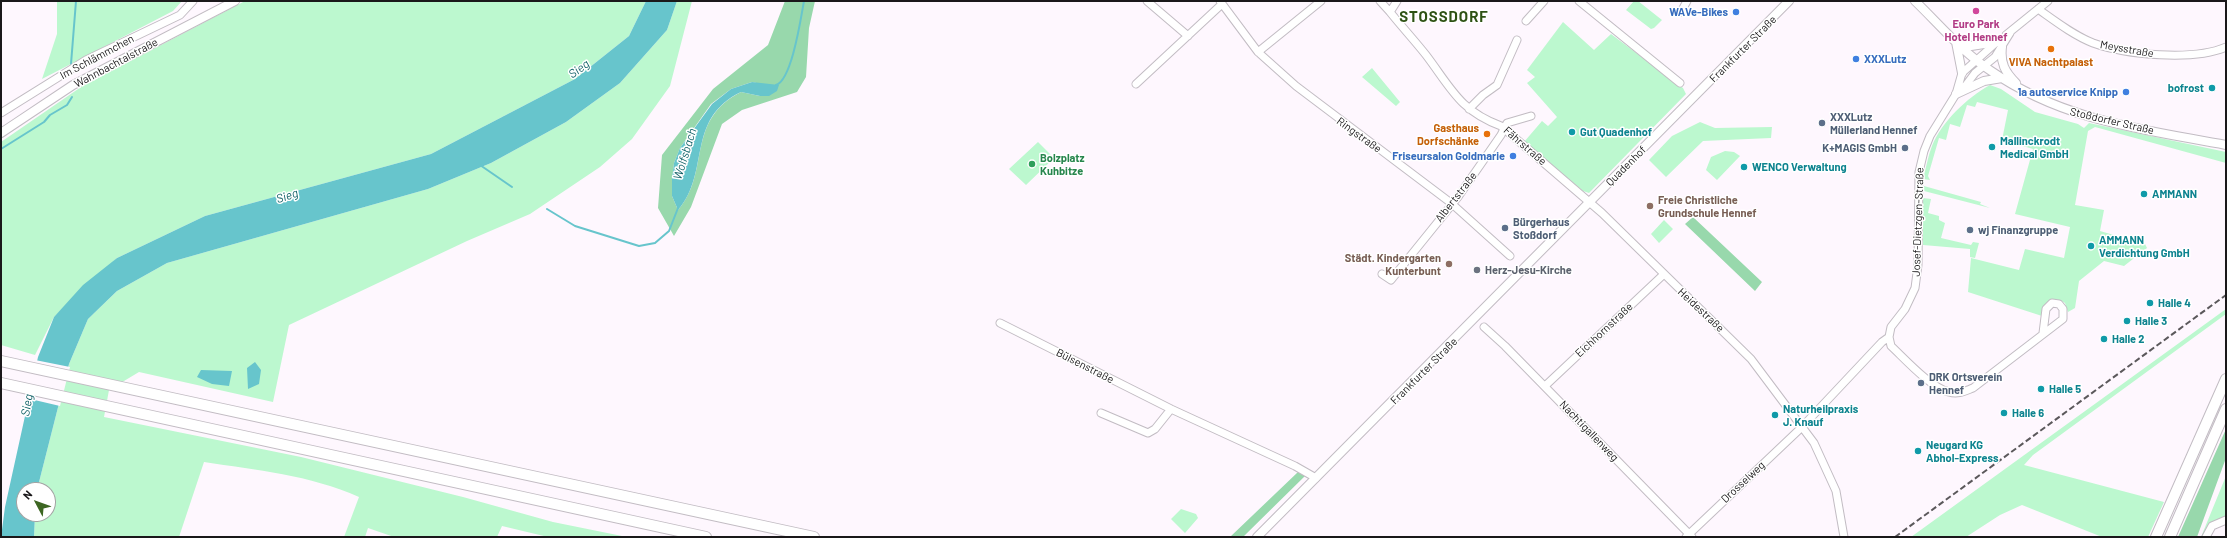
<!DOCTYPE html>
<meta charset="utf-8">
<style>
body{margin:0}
#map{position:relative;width:2227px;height:538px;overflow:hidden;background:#fef7fe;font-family:Barlow,sans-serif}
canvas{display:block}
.frame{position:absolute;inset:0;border:2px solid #1a181a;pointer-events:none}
.north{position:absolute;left:16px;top:482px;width:40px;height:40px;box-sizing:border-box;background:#fff;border:1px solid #a3a3a3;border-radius:50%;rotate:311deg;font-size:11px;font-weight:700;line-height:16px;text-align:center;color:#1a181a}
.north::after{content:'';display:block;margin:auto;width:14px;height:18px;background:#3d6622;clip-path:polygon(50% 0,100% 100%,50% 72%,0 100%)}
</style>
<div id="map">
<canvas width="2227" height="538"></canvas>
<div class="frame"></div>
<div class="north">N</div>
</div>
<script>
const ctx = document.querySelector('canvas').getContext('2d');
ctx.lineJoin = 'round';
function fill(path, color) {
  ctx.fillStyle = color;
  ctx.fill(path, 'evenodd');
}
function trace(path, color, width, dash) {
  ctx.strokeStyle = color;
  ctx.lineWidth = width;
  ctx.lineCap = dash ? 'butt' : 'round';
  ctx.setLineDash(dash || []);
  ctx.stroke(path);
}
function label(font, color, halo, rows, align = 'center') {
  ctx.font = font + ' Barlow,sans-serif';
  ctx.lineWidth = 3;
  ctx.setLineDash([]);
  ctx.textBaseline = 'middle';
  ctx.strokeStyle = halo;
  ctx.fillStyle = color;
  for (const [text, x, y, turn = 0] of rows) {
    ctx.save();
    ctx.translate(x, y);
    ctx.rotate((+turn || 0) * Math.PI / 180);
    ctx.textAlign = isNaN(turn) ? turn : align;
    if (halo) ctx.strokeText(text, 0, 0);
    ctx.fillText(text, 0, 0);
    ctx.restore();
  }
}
fill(new Path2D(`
 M57,1H182L173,11L42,79L57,34Z
 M245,1H646L629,36L575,79L431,154L205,216L117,258L54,317L35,355L1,345V142L81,87Z
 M677,1H692L670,86L632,139L600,167L530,214L467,241L289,325L273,402L139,372L109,390L104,417L301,457L463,497L553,522L627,537H548L502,526L497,537H394L368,528L365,537H344L359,497C310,475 256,470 204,462L179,537H34L35,514H48V490H37L69,364L88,319L117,291L167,263L428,189L491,163L566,122L620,83L667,30Z
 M1634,1H1638L1662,20L1654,28L1651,29L1626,10Z
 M1563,22L1594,50L1611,34L1683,88L1686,94L1589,193L1583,191L1524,142L1542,121L1548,126L1557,117L1527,83L1535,77L1527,70Z
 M1372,68L1400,102L1396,106L1362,77Z
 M1990,85L2001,89L2035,112L2078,124L2084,128L2089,123L2226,152V163L2095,127L2088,131L2075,205L2104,210L2100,231L2145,244L2147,248L2124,266L2104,261L2079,281L2075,308L2068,312L2065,303C2053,294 2043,304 2042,316L1968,292L1971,258L2019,270L2025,249L2064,258L2070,227L2015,214L2033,149L2002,140L2008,110L1977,102L1975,107L1967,105L1960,127L1950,124L1946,140L1939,138L1928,176L1930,180L1923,179C1926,168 1928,156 1932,146C1942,121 1967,98 1990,85Z
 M1700,122L1715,128L1772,127L1771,138L1703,141L1666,177L1649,160L1672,136Z
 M1038,142L1054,158L1026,185L1009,169Z
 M1725,151L1734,152L1740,156L1717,180L1706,170L1711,157Z
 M1924,186L1981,202L1980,204L1990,208L1924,191L1922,188Z
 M1923,198L1931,199L1928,213L1939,216V220L1945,223L1941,238L1971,245L1973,242L1979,243L1975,258L1970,257V249L1923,245Z
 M1664,220L1673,229L1659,243L1651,234Z
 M2226,309V314L2033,455L2024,465L2164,502L2148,537H2102L2022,505L2000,515L1966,537H1911Z
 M2226,476V517L2204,537H2201Z
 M1181,509L1196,514L1198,518L1185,533L1171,519Z`), '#bcf8cf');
fill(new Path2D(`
 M785,1H815L809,28L806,77L797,92L742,110L722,124L691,207L674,236L658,208L662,155L713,89L768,45ZM752,82L770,86L760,96L741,92C685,120 711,172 678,210L672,196V179L674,163L680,148L711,104L731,89Z
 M1693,217L1762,282L1755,291L1685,224Z
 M2226,429V458L2197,537H2178Z
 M1298,472L1305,476L1243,537H1230Z`), '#98d8ac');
fill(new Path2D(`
 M646,1H677L667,30L620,83L566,122L491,163L428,189L167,263L117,291L88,319L69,364L37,490H24V514H35L34,537H1L5,507L38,357L54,317L83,285L117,258L205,216L431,154L575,79L629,36Z
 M752,82L779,85L777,91L769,96H760L741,92C685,119 711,172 678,210L672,196V179L674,163L680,148L712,104L731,89Z
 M255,362L261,370L259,384L248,389L247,368Z
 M201,370L232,371L229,386L212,384L197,377Z`), '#67c5cc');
fill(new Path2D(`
 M35,360L70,367L60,406L26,398Z`), '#fef7fe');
trace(new Path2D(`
 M71,64L76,1
 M776,85C792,80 801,17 804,1
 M1,149L44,122L50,115L67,105L72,97
 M480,165L512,187
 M547,209L575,226L639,246L655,243L669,231L678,208`), '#67c5cc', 2);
const minor = new Path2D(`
 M1147,1L1188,36
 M1220,1L1258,52L1296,86L1451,203L1510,256
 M1380,1L1390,12
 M1397,1L1390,12C1402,27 1415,41 1426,55C1451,88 1460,111 1501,126L1602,213L1751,359L1814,443L1836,491L1844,537
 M1579,1L1680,83
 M2038,9C2055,21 2073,35 2093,43C2126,55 2194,61 2226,47
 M1681,12L1687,1
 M1526,21L1544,1
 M2010,33L1995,57L1975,73L1966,85L1956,94L1930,136L1924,151L1919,172L1918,265L1915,288L1905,309L1891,327L1889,337L1891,346C1905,359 1931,388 1949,392C1958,395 1965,391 1973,388L2063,319V309L2059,304L2052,303L2046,309L2043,333
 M2006,35L2048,1
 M1258,52L1321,1
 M1136,84L1222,4
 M1956,94L1962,73L1998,41
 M1469,109L1483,95L1497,85L1517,40
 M1,113L86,60L180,15L193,1
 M1382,274L1391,280L1458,197L1501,135L1507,123L1531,116
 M1000,323L1171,409L1295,466L1316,478
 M1484,327L1505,346L1692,537
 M1545,386L1663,275
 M1101,413L1148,433L1155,429L1171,409
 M1686,537L1802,427L1882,342L1889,337
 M2206,537L2212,526L2226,520`);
const major = new Path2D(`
 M1915,1C1939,24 1962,52 1991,71C2064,121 2142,129 2226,145
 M1956,42L1962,73
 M1959,42L1971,46L1997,42
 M2002,47C2000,63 2005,72 2016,83
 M1956,94L1984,81L2002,78
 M1,133L73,85L235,1
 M1257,537L1789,1`);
const highway = new Path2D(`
 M1,361L814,537
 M1,383L706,537
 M2156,537L2226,379
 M2170,537L2226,409`);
trace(minor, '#c2bcc3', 9);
trace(major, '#c2bcc3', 10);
trace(highway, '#c2bcc3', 12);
trace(minor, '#fff', 7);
trace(major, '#fff', 8);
trace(highway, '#fff', 10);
trace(new Path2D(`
 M1895,537L2226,295`), '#5b585b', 2, [6, 3]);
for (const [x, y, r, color] of [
 [1976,11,4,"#d1479c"],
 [1736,12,4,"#3f7fe0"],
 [2051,49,4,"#e8710a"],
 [1856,59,4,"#3f7fe0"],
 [2212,88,4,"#0f9aa8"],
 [2126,92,4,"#3f7fe0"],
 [1822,123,4,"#5c6f8a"],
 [1572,132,4,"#0f9aa8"],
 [1487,134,4,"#e8710a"],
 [1992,147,4,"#0f9aa8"],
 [1905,148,4,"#5c6f8a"],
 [1513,156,4,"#3f7fe0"],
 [1032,164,4,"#2e9e5b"],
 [1744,167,4,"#0f9aa8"],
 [2144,194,4,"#0f9aa8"],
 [1650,206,4,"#8d6e63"],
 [1505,228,4,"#5c6f8a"],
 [1970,230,4,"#5c6f8a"],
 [2091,246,4,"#0f9aa8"],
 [1449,264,4,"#8d6e63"],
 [1477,270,4,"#6b7280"],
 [2150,303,4,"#0f9aa8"],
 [2127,321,4,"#0f9aa8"],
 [2104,339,4,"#0f9aa8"],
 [1921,383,4,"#5c6f8a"],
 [2041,389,4,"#0f9aa8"],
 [2004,413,4,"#0f9aa8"],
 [1775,415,4,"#0f9aa8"],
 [1918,451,4,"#0f9aa8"]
]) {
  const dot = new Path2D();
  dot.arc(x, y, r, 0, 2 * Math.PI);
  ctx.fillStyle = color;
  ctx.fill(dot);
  trace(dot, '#fff', 1.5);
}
label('bold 11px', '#366cbe', '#fff', [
 ["WAVe-Bikes",1728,12],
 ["XXXLutz",1864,59,"left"],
 ["1a autoservice Knipp",2118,92],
 ["Friseursalon Goldmarie",1505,156]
], 'right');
label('bold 11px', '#b23c85', '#fff', [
 ["Euro Park",1976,24],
 ["Hotel Hennef",1976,37]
]);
label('11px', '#1a181a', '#fff', [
 ["Frankfurter Straße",1743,49,-45],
 ["Meysstraße",2127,49,10],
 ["Im Schlämmchen",97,57,-28],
 ["Wahnbachtalstraße",116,63,-28],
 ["Stoßdorfer Straße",2112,121,13],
 ["Ringstraße",1359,135,36],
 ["Fährstraße",1525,146,41],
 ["Quadenhof",1626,166,-45],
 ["Albertstraße",1456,197,-52],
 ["Josef-Dietzgen-Straße",1918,222,-88],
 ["Heidestraße",1701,310,43],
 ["Eichhornstraße",1604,330,-43],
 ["Bülsenstraße",1085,366,27],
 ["Frankfurter Straße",1424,371,-45],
 ["Nachtigallenweg",1589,431,46],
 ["Drosselweg",1743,482,-43]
]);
label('bold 11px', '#c56008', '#fff', [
 ["VIVA Nachtpalast",2051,62],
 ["Gasthaus",1479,128,"right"],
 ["Dorfschänke",1479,141,"right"]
]);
label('bold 11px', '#0d838f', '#fff', [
 ["bofrost",2204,88,"right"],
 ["Gut Quadenhof",1580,132],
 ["Mallinckrodt",2000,141],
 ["Medical GmbH",2000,154],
 ["WENCO Verwaltung",1752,167],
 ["AMMANN",2152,194],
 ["AMMANN",2099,240],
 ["Verdichtung GmbH",2099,253],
 ["Halle 4",2158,303],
 ["Halle 3",2135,321],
 ["Halle 2",2112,339],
 ["Halle 5",2049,389],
 ["Naturheilpraxis",1783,409],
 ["J. Knauf",1783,422],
 ["Halle 6",2012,413],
 ["Neugard KG",1926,445],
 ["Abhol-Express",1926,458]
], 'left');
label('bold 11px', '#4e5e75', '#fff', [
 ["XXXLutz",1830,117],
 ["Müllerland Hennef",1830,130],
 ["K+MAGIS GmbH",1897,148,"right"],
 ["Bürgerhaus",1513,222],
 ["Stoßdorf",1513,235],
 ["wj Finanzgruppe",1978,230],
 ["DRK Ortsverein",1929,377],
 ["Hennef",1929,390]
], 'left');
label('bold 11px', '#27864d', '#fff', [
 ["Bolzplatz",1040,158],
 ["Kuhbitze",1040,171]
], 'left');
label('bold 11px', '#785e54', '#fff', [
 ["Freie Christliche",1658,200],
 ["Grundschule Hennef",1658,213],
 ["Städt. Kindergarten",1441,258,"right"],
 ["Kunterbunt",1441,271,"right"]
], 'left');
label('bold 11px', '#5b616d', '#fff', [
 ["Herz-Jesu-Kirche",1485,270]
], 'left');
label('italic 12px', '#146369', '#fff', [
 ["Sieg",579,69,-36],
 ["Wolfsbach",685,154,-73],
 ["Sieg",287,196,-18],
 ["Sieg",27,405,-80]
]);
ctx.letterSpacing = '1px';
label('bold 15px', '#2e5214', '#fff', [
 ["STOSSDORF",1444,17]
]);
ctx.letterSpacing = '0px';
</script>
